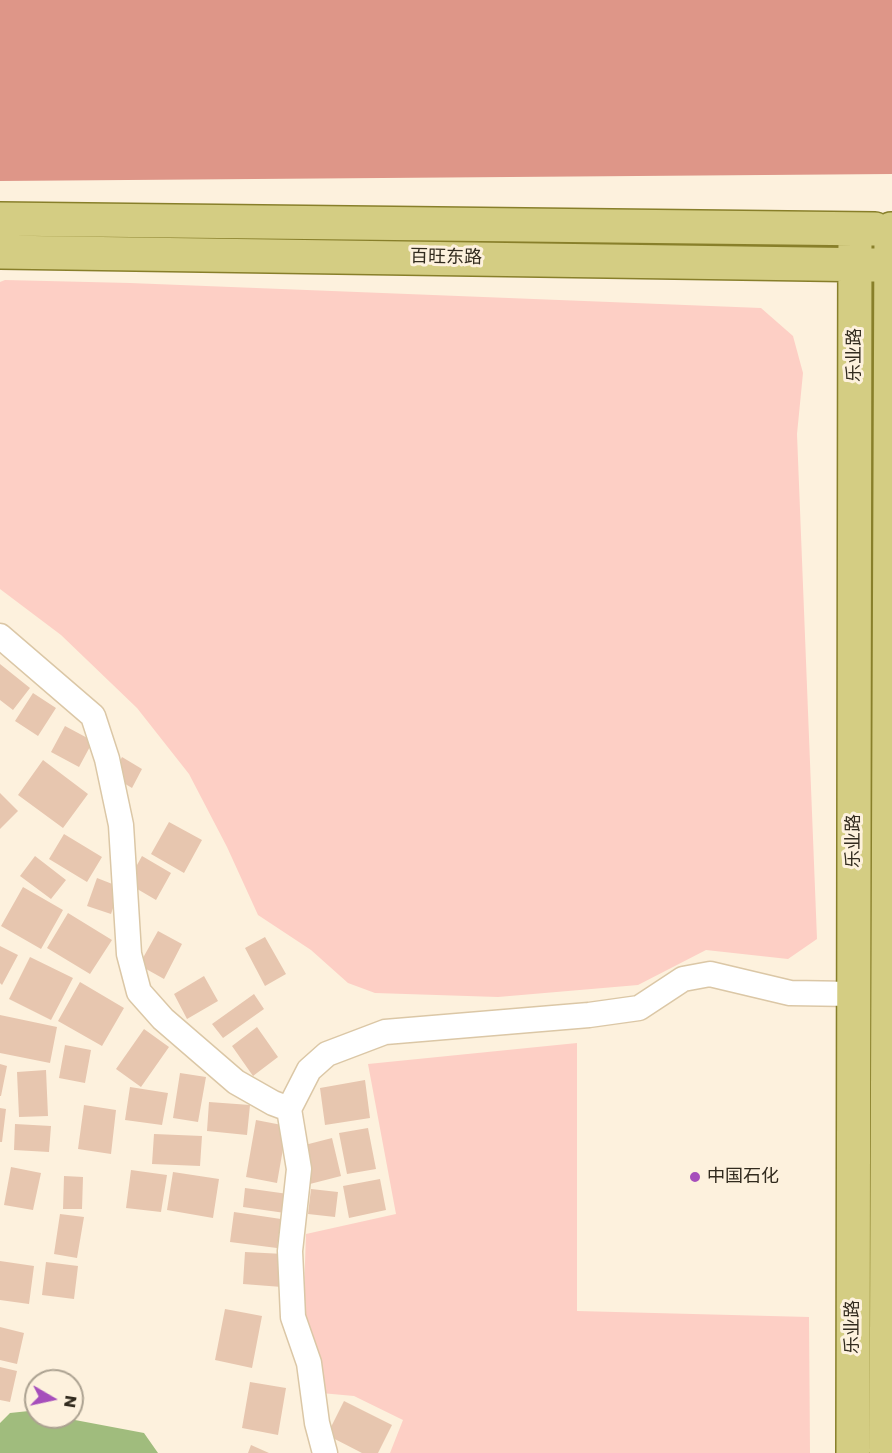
<!DOCTYPE html>
<meta charset="utf-8">
<style>
body{margin:0}
#map{position:relative;width:892px;height:1453px;overflow:hidden;background:#fdf1dd;font-family:Poppins,sans-serif}
canvas{display:block}
.north{position:absolute;left:24px;top:1369px;width:60px;height:60px;box-sizing:border-box;background:#fdf1dd;border:2px solid #aca291;border-radius:50%;rotate:99deg;font-size:16px;font-weight:700;line-height:24px;text-align:center;color:#322b1e}
.north::after{content:'';display:block;margin:auto;width:21px;height:27px;background:#a64ebb;clip-path:polygon(50% 0,100% 100%,50% 72%,0 100%)}
</style>
<div id="map">
<canvas width="892" height="1453"></canvas>
<div class="north">N</div>
</div>
<script>
const ctx = document.querySelector('canvas').getContext('2d');
ctx.lineJoin = 'round';
function fill(path, color) {
  ctx.fillStyle = color;
  ctx.fill(path, 'evenodd');
}
function trace(path, color, width, dash) {
  ctx.strokeStyle = color;
  ctx.lineWidth = width;
  ctx.lineCap = dash ? 'butt' : 'round';
  ctx.setLineDash(dash || []);
  ctx.stroke(path);
}
function label(font, color, halo, rows, align = 'center') {
  ctx.font = font + ' Poppins,"Noto Sans SC",sans-serif';
  ctx.lineWidth = 6;
  ctx.setLineDash([]);
  ctx.textBaseline = 'middle';
  ctx.strokeStyle = halo;
  ctx.fillStyle = color;
  for (const [text, x, y, turn = 0] of rows) {
    ctx.save();
    ctx.translate(x, y);
    ctx.rotate((+turn || 0) * Math.PI / 180);
    ctx.textAlign = isNaN(turn) ? turn : align;
    if (halo) ctx.strokeText(text, 0, 0);
    ctx.fillText(text, 0, 0);
    ctx.restore();
  }
}
fill(new Path2D(`
 M5,280L130,283L761,308L793,336L803,373L797,434L817,939L788,959L706,950L638,985L498,997L375,993L348,983L311,950L258,915L227,847L189,774L137,708L61,635L0,589V282Z
 M577,1043V1311L809,1317L810,1453H390L403,1420L354,1396L321,1393L303,1320L306,1234L396,1214L368,1064Z`), '#fdcfc5');
fill(new Path2D(`
 M0,0H892V174L0,181Z`), '#de9688');
fill(new Path2D(`
 M29,1411L36,1413V1417H59L144,1433L158,1453H0V1423L10,1413Z`), '#a0bc7d');
fill(new Path2D(`
 M0,664L30,688L13,710L0,700Z
 M33,693L56,708L38,736L15,721Z
 M65,726L93,741L79,767L51,752Z
 M122,757L142,769L132,788L112,776Z
 M43,760L88,794L63,828L18,795Z
 M0,793L18,811L0,829Z
 M169,822L202,840L184,873L151,854Z
 M64,834L102,857L87,882L49,859Z
 M35,856L66,880L51,899L20,876Z
 M142,856L171,873L156,900L127,883Z
 M97,878L120,887L111,914L87,906Z
 M23,887L63,910L41,949L1,926Z
 M68,913L112,940L90,974L47,948Z
 M158,931L182,944L164,979L139,965Z
 M265,937L286,974L265,986L245,948Z
 M0,946L18,955L2,985L0,983Z
 M30,957L73,978L51,1020L9,999Z
 M204,976L218,1001L187,1019L174,994Z
 M80,982L124,1008L102,1046L58,1021Z
 M254,994L264,1009L223,1038L212,1024Z
 M0,1015L57,1027L50,1063L0,1053Z
 M257,1027L278,1057L253,1076L232,1046Z
 M144,1029L169,1047L141,1087L116,1069Z
 M65,1045L91,1050L85,1083L59,1078Z
 M0,1064L7,1066L1,1096H0Z
 M46,1070L48,1116L19,1117L17,1072Z
 M180,1073L206,1077L198,1122L173,1118Z
 M365,1080L370,1118L325,1125L320,1088Z
 M130,1087L168,1093L162,1125L125,1120Z
 M209,1102L250,1105L247,1135L207,1131Z
 M84,1105L116,1110L111,1154L78,1149Z
 M0,1108L6,1109L2,1142H0Z
 M256,1120L287,1126L277,1183L246,1177Z
 M15,1124L51,1126L49,1152L14,1150Z
 M368,1128L376,1169L347,1174L339,1133Z
 M154,1134L202,1136L200,1166L152,1164Z
 M332,1138L341,1176L306,1185L297,1147Z
 M11,1167L41,1173L33,1210L4,1205Z
 M131,1170L167,1175L161,1212L126,1208Z
 M173,1172L219,1179L213,1218L167,1210Z
 M64,1176L83,1177L82,1209H63Z
 M380,1179L386,1210L349,1218L343,1186Z
 M245,1188L288,1194L285,1213L243,1207Z
 M311,1189L338,1192L335,1217L308,1214Z
 M234,1212L281,1219L277,1248L230,1242Z
 M60,1214L84,1217L77,1258L54,1254Z
 M245,1252L284,1254L282,1287L243,1284Z
 M0,1261L34,1266L29,1304L0,1300Z
 M46,1262L78,1266L74,1299L42,1295Z
 M225,1309L262,1316L252,1368L215,1360Z
 M0,1327L24,1333L17,1364L0,1360Z
 M0,1367L17,1371L10,1402L0,1400Z
 M250,1382L286,1388L278,1435L242,1428Z
 M344,1401L392,1425L378,1453H362L327,1435Z
 M251,1445L269,1453H248Z`), '#e7c6af');
const street = new Path2D(`
 M0,636L93,716L107,759L121,825L129,954L139,992L163,1019L236,1082L273,1103L289,1109L299,1169L290,1251L293,1317L309,1363L317,1423L325,1453
 M289,1109L309,1070L327,1054L385,1032L589,1015L639,1008L683,979L710,974L790,993L853,994`);
const primary = new Path2D(`
 M0,219L875,229
 M0,252L877,265
 M853,1453L855,229
 M886,1453L891,229`);
trace(street, '#dbc7a6', 27);
trace(primary, '#887f2a', 36);
trace(street, '#fff', 24);
trace(primary, '#d4cd83', 33);
for (const [x, y, r, color] of [
 [695,1177,6,"#a64ebb"]
]) {
  const dot = new Path2D();
  dot.arc(x, y, r, 0, 2 * Math.PI);
  ctx.fillStyle = color;
  ctx.fill(dot);
  trace(dot, '#fdf1dd', 2);
}
label('18px', '#322b1e', '#fdf1dd', [
 ["百旺东路",446,258,1],
 ["乐业路",855,355,-90],
 ["乐业路",854,841,-90],
 ["乐业路",853,1327,-90]
]);
label('18px', '#322b1e', '#fdf1dd', [
 ["中国石化",707,1177]
], 'left');
</script>
